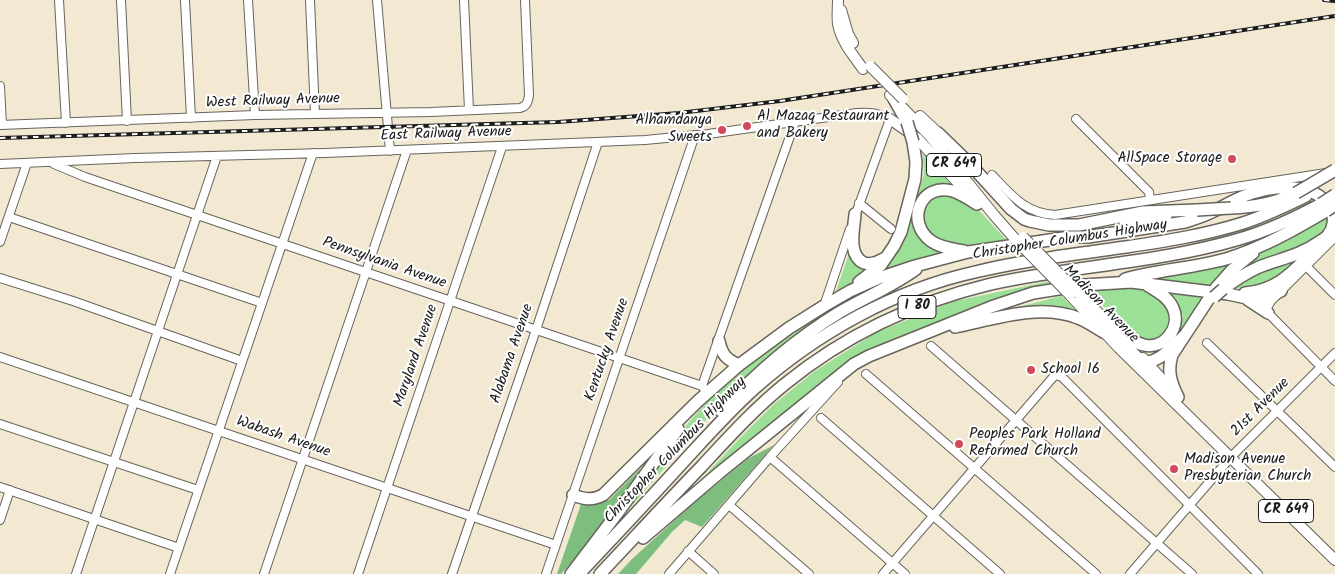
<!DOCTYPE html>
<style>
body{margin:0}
canvas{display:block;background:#f3e9d3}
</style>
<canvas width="1335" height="574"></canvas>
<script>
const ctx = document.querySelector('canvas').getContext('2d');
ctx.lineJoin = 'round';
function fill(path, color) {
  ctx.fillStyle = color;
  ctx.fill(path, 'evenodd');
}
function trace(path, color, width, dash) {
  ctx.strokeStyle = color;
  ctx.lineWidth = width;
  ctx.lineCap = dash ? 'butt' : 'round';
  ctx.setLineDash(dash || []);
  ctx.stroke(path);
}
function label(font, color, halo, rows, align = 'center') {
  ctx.font = font + ' Kalam,sans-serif';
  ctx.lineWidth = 4;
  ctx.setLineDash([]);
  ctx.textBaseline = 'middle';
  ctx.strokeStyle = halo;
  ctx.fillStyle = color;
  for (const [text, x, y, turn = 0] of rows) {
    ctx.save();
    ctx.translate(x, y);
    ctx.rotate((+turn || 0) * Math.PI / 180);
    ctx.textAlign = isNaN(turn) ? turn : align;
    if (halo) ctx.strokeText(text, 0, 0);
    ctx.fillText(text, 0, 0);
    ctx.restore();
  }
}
fill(new Path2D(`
 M923,149L961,190L934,189L915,218L946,251L872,277L889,263L902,245L924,175Z
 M952,193L975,206L1009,243L960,247L937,240L925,228L923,214L929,202L939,194Z
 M1331,216L1327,234L1236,276L1255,256Z
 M850,251L872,270L835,294Z
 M1309,253L1293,269L1257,289L1230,288L1256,274Z
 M1241,259L1214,287L1150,278Z
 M1050,281L1055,287L873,350L681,501L740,438L773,405L815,371L875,333L951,302Z
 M1120,286L1145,288L1158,294L1173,312L1171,331L1158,343L1139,339L1110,314L1090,291Z
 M867,289L870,293L720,404L623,516L684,428L708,400L741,371L822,313Z
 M1171,292L1205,296L1181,335H1178L1183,316Z
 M1061,296L1081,314L1015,310L1011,309Z`), '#9cdf96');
fill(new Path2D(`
 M774,445L702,527L685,520L672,532L636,574H618L632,559L697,500L749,458Z
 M640,469L644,472L595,537L561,574H557L581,504H595L609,500Z`), '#7dbe7f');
const minor = new Path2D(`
 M59,0L66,123
 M121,0L127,121
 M185,0L191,118
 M248,0L255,115
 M310,0L315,114
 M377,0L390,151
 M464,0L469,110
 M0,86L2,125
 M1076,119L1149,192L1150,200
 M0,125L255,115L431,112L520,108C527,106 528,102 529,95L525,0
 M0,164L135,158L325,153L645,140L708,134L857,113C870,112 879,113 890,119L854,219
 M54,164L85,177L702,386L707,392
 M992,175C1012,196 1025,213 1055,215L1326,173
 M859,203L891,229
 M9,217L262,303
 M1335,237L1271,301L1267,308L1268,313L1335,381
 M0,242L27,163
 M1306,266L1335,295
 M0,278L73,301L242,361
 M824,306L850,229
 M1207,343L1335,467
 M931,346L1192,574
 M0,357L556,545
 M866,374L1096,574
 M702,386L795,122
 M821,418L1000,574
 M0,424L198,490
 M770,457L905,574
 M0,487L179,548
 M729,505L809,574
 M0,520L10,490
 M688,551L714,574
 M76,574L217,156
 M170,574L313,153
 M264,574L407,150
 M358,574L502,147
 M452,574L536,330L598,142
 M546,574L695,135
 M669,574L770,457L838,382
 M883,574L1055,375L1062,377L1258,574
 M1130,574L1231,457L1335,353`);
const major = new Path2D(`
 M838,0C838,8 837,16 838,24C841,41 853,55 863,69
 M841,10L848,34L853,43
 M890,95L930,136L994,215L1015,239
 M920,116L938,133L943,140
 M890,119L917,138L972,198
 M1079,294L1114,328
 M1070,295L1119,348L1335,560
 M1143,358L1175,394`);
const highway = new Path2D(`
 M894,99L907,122
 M938,133L969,163L1011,209L1024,219L1030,221L1049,225H1079L1143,212L1197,210
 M1231,208C1254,207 1274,204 1294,194
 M855,214C854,229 847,255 864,263C871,265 878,262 883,259
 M1125,224L1166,216
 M964,251C953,249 941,248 931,241C905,222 920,182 953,191C962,194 969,199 977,204
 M1125,279C1158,270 1193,268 1226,259C1262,248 1294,230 1326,211
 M859,282L881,265L894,246L901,232L915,179L916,162L913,142
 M1216,288L1232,270L1253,253
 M1245,293C1279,290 1293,271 1316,249
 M1248,300L1268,313
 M1108,322C1118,329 1130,342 1144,345C1164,350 1182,327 1173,308C1168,297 1157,291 1147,285
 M955,327C994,319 1039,303 1078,318C1087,321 1096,328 1105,333
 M1107,328L1142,362C1159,364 1173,346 1184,336
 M719,341C722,355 726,359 739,365
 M1178,397C1171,383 1167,371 1172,355L1210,297
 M721,411C757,372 794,340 840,312C866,297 893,286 916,269
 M573,495C584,499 592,501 603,495L698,401L739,365L789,328L824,306L850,291L879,278L915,266L968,252L1070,237H1088L1185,222C1195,219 1205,216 1214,211C1224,206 1234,200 1244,196C1270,186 1316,179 1331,210C1335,217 1334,228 1328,235C1326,238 1322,240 1319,242C1301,255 1280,259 1259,267C1246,273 1235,280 1223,289
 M643,538L719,473L854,364L869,356L991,307L1033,293L1084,285L1131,282L1228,294L1256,300L1264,299L1281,291
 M571,574L619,511L678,429
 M579,574C611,540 643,506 675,471C701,443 726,414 755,388C817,333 894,290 975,272C1025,260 1076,254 1126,247C1166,241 1205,235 1243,223C1265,216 1285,206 1306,196
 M600,574C634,538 667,502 701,467C728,438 754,409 785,384C845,335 916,302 991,284C1072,266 1156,263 1236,240C1265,232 1293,219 1321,204`);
trace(minor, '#67645c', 10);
trace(major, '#67645c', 12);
trace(highway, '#67645c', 14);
trace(minor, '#fff', 8);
trace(major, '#fff', 10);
trace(highway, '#fff', 11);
const rail = new Path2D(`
 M1324,0L1335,1
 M0,138L558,122L679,113L780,101L1335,16`);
trace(rail, '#1c1c1c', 4);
trace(rail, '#fff', 2, [5.5]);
const majorBridge = new Path2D(`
 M870,66L903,99
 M1023,237L1079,294
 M1015,239L1070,295`);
const highwayBridge = new Path2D(`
 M907,122L913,142
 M1296,193L1335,170
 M1321,204L1335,195
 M1197,210L1231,208
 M1326,211L1335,205
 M1214,297L1223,289`);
trace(majorBridge, '#67645c', 12, []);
trace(highwayBridge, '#67645c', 14, []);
trace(majorBridge, '#fff', 10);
trace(highwayBridge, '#fff', 11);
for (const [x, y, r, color] of [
 [747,126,5,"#d1495b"],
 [722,130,5,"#d1495b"],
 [1232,159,5,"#d1495b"],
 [1031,370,5,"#d1495b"],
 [959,444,5,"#d1495b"],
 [1174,469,5,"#d1495b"]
]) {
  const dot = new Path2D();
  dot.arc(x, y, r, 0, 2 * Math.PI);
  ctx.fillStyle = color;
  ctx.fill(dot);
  trace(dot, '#fff', 2);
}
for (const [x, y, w] of [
 [954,165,55],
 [917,307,38],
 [1286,511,55]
]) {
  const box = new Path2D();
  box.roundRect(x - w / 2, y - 11.5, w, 23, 4);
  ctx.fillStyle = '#fff';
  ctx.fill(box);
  trace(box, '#1c1c1c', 1);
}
label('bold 14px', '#1c1c1c', null, [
 ["CR 649",954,165],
 ["I 80",917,307],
 ["CR 649",1286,511]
]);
label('15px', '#1c1c1c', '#fff', [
 ["West Railway Avenue",273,102,-2],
 ["East Railway Avenue",446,135,-2],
 ["Christopher Columbus Highway",1070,241,-9],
 ["Pennsylvania Avenue",384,264,19],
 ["Madison Avenue",1100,305,46],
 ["Kentucky Avenue",608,350,-71],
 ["Alabama Avenue",513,354,-71],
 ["Maryland Avenue",417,356,-71],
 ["21st Avenue",1261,408,-45],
 ["Wabash Avenue",283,438,19],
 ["Christopher Columbus Highway",676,451,-46]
]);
label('15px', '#1c1c1c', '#fff', [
 ["Al Mazaq Restaurant",757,117],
 ["and Bakery",757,134],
 ["Alhamdanya",712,121,"right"],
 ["Sweets",712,138,"right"],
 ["AllSpace Storage",1222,159,"right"],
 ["School 16",1041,370],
 ["Peoples Park Holland",969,435],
 ["Reformed Church",969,452],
 ["Madison Avenue",1184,460],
 ["Presbyterian Church",1184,477]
], 'left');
</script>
